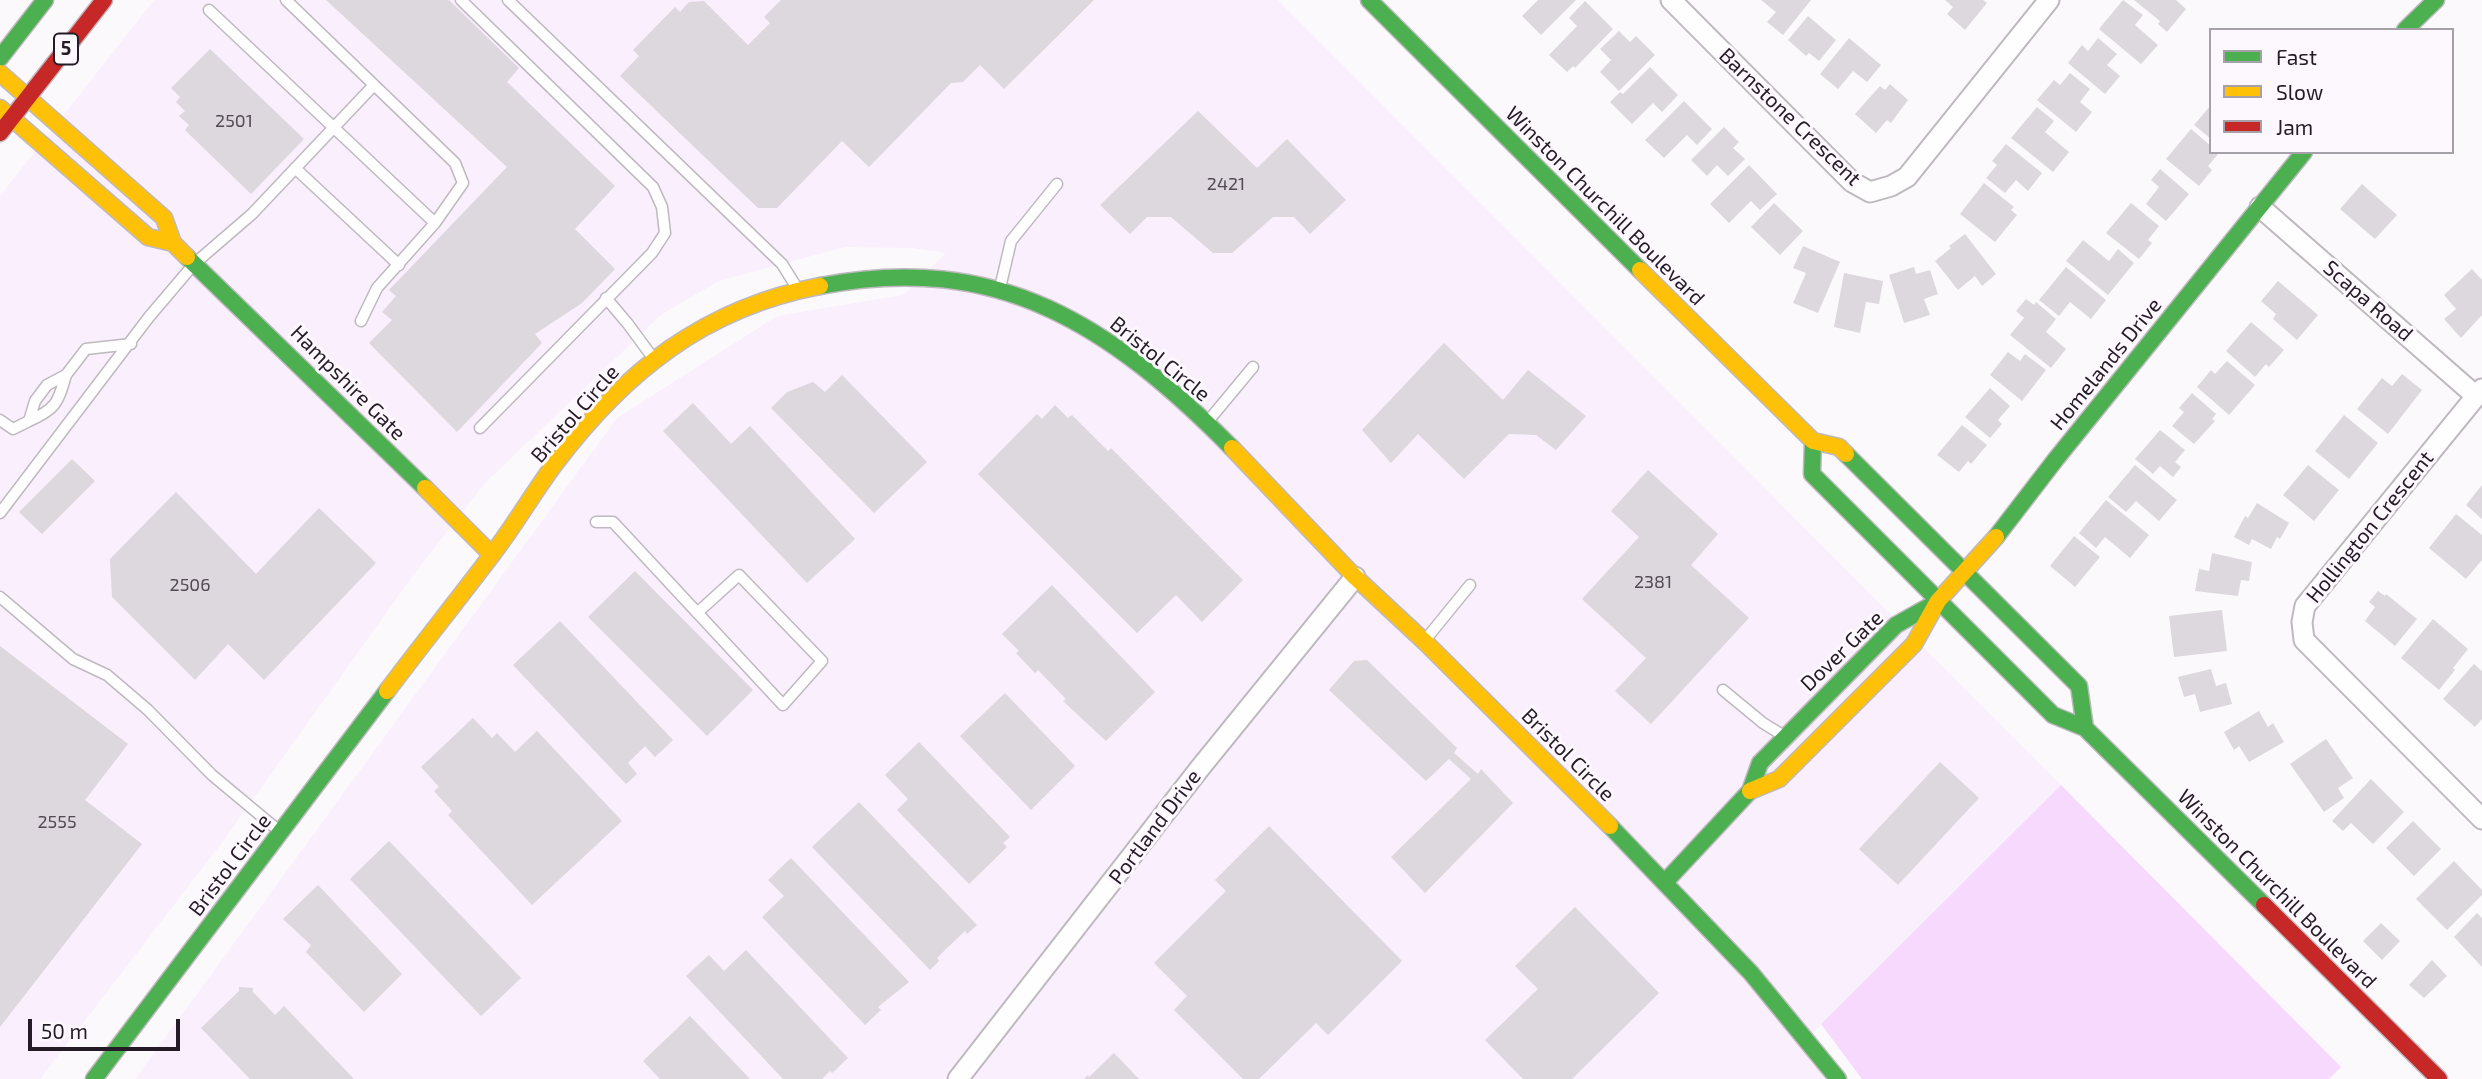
<!DOCTYPE html>
<style>
body{margin:0}
#map{position:relative;width:2482px;height:1079px;overflow:hidden;background:#fcf9fd;font-family:"Exo 2",sans-serif}
canvas{display:block}
.legend{position:absolute;left:2209px;top:28px;width:245px;height:126px;box-sizing:border-box;background:#fdf8fe;border:2px solid #a6a0a8;margin:0;padding:9px 12px;list-style:none;font-size:21px;color:#241b26}
.legend li{display:flex;align-items:center;gap:14px;height:35px}
.legend b{width:35px;border:2px solid #a6a0a8}
.scale{position:absolute;left:28px;top:1019px;width:152px;height:32px;box-sizing:border-box;border:4px solid #241b26;border-top:0;padding-left:9px;font-size:21px;line-height:24px;white-space:nowrap;color:#241b26;-webkit-text-stroke:5px #fdf8fe;paint-order:stroke}
</style>
<div id="map">
<canvas width="2482" height="1079"></canvas>
<ul class="legend">
<li><b style="height:9px;background:#4caf50"></b>Fast</li>
<li><b style="height:9px;background:#ffc107"></b>Slow</li>
<li><b style="height:9px;background:#c62828"></b>Jam</li>
</ul>
<div class="scale">50 m</div>
</div>
<script>
const ctx = document.querySelector('canvas').getContext('2d');
ctx.lineJoin = 'round';
function fill(path, color) {
  ctx.fillStyle = color;
  ctx.fill(path, 'evenodd');
}
function trace(path, color, width, dash) {
  ctx.strokeStyle = color;
  ctx.lineWidth = width;
  ctx.lineCap = dash ? 'butt' : 'round';
  ctx.setLineDash(dash || []);
  ctx.stroke(path);
}
function label(font, color, halo, rows, align = 'center') {
  ctx.font = font + ' "Exo 2",sans-serif';
  ctx.lineWidth = 6;
  ctx.setLineDash([]);
  ctx.textBaseline = 'middle';
  ctx.strokeStyle = halo;
  ctx.fillStyle = color;
  for (const [text, x, y, turn = 0] of rows) {
    ctx.save();
    ctx.translate(x, y);
    ctx.rotate((+turn || 0) * Math.PI / 180);
    ctx.textAlign = isNaN(turn) ? turn : align;
    if (halo) ctx.strokeText(text, 0, 0);
    ctx.fillText(text, 0, 0);
    ctx.restore();
  }
}
fill(new Path2D(`
 M154,0H1278L2061,785L1808,1038L1838,1079H135L617,418L777,316L903,295L946,253L912,248L845,247L719,281L662,314L485,483L411,578L220,845L40,1079H0V196Z`), '#faeffc');
fill(new Path2D(`
 M2061,785L2341,1067L2329,1079H1862L1821,1024Z`), '#f8d9fe');
fill(new Path2D(`
 M326,0H449L519,68L507,82L615,186L575,229L615,269L582,303L535,334L542,343L457,432L369,343L392,320L382,312L396,296L389,290L507,167Z
 M781,0H1094L1004,89L980,65L963,82L951,83L869,167L842,141L777,208H758L620,76L639,56L633,50L675,7L680,12L689,2L704,1L748,45L770,23L764,17Z
 M1538,0H1576L1541,35L1522,16Z
 M1761,0H1811L1783,35L1767,22L1776,12Z
 M1945,0H1983L1987,3L1965,30L1947,14L1953,7Z
 M2123,0L2143,15L2135,25L2158,45L2141,64L2099,29Z
 M2134,0H2176L2186,9L2167,32L2158,24L2160,21Z
 M1585,1L1613,29L1575,68L1573,66L1567,72L1549,55L1577,26L1569,18Z
 M1808,16L1836,40L1819,61L1809,53L1806,56L1788,40Z
 M1619,31L1630,42L1636,36L1655,55L1619,91L1600,72L1611,60L1600,49Z
 M1849,38L1881,65L1867,82L1853,71L1838,89L1820,74Z
 M2098,38L2117,54L2107,65L2120,76L2105,94L2068,63L2082,45L2088,51Z
 M210,49L304,139L251,194L185,130L189,125L179,116L185,111L176,102L180,97L171,88Z
 M1650,67L1678,95L1662,112L1653,103L1632,124L1610,102L1620,92L1623,94Z
 M2070,73L2090,89L2080,102L2092,112L2076,132L2037,100L2054,80L2060,85Z
 M1890,84L1908,100L1891,123L1887,120L1876,133L1855,114L1880,86L1885,90Z
 M1684,101L1712,129L1697,145L1687,135L1664,158L1645,140Z
 M2211,105V139L2194,125Z
 M2037,107L2054,121L2045,132L2069,152L2053,172L2011,138Z
 M1198,111L1257,168L1287,139L1346,200L1310,234L1294,217H1273L1232,253H1213L1171,217H1147L1130,234L1100,205Z
 M1724,127L1739,142L1733,148L1745,159L1728,176L1717,165L1707,176L1691,160Z
 M2191,129L2211,146V152H2220L2208,166L2212,170L2199,186L2166,159Z
 M2006,144L2042,173L2028,191L2016,180L2005,193L1986,178L1997,165L1992,161Z
 M1749,165L1777,194L1760,210L1751,201L1729,223L1710,204Z
 M2160,169L2189,194L2166,221L2146,204L2159,187L2151,180Z
 M1984,183L2014,207L2011,210L2017,215L1995,242L1960,214Z
 M2362,184L2397,215L2375,239L2340,209Z
 M1774,203L1803,231L1780,255L1751,227Z
 M2131,203L2159,226L2148,240L2152,243L2139,259L2106,233Z
 M1965,234L1996,274L1982,286L1975,276L1958,290L1935,261L1951,248L1949,246Z
 M2083,240L2109,261L2118,249L2134,263L2108,295L2066,261Z
 M1803,246L1840,262L1818,313L1793,303L1806,273L1793,268Z
 M1914,267L1916,274L1930,270L1938,294L1924,299L1930,315L1904,323L1889,275Z
 M2066,267L2106,300L2091,319L2070,302L2059,316L2039,300Z
 M2472,269L2482,280V315L2461,338L2444,319L2456,309L2444,295Z
 M1844,273L1883,281L1879,304L1866,302L1860,333L1834,327Z
 M2278,281L2318,315L2297,340L2273,319L2276,314L2261,301Z
 M2026,299L2034,305L2036,302L2056,319L2046,332L2066,349L2051,368L2010,335L2024,318L2016,311Z
 M2251,322L2284,350L2269,367L2266,364L2255,377L2226,351Z
 M1444,343L1503,400L1528,370L1586,416L1556,450L1536,435L1509,434L1464,479L1418,434L1391,463L1362,430Z
 M2008,352L2020,361L2025,354L2046,370L2022,401L1990,375Z
 M2227,361L2255,385L2229,415L2197,387L2211,370L2215,374Z
 M2402,374L2422,390L2388,434L2357,409L2382,378L2392,386Z
 M842,375L927,462L874,513L771,408L787,392L813,382L825,392Z
 M1990,388L2010,406L1998,420L2002,424L1990,438L1965,417Z
 M2192,393L2216,414L2212,419L2215,421L2194,444L2172,426L2184,412L2179,408Z
 M693,403L731,444L750,426L855,539L807,583L663,431Z
 M1055,405L1068,418L1072,415L1108,451L1111,448L1243,580L1202,622L1176,595L1137,633L978,474L1037,414L1042,419Z
 M2344,415L2378,443L2349,479L2315,451Z
 M1962,425L1987,445L1971,464L1968,461L1959,472L1937,455Z
 M2160,430L2185,450L2175,462L2181,467L2173,477L2160,466L2153,474L2135,459Z
 M72,459L95,481L42,534L19,512Z
 M2135,465L2177,500L2159,521L2136,501L2126,512L2108,497Z
 M2308,465L2339,490L2314,521L2283,495Z
 M1648,470L1718,534L1691,565L1749,618L1651,724L1615,691L1646,658L1582,599L1639,537L1611,511Z
 M2482,485V519L2466,505Z
 M176,492L256,574L319,508L376,563L264,680L228,644L195,680L112,597L110,559Z
 M2106,500L2149,535L2130,558L2105,537L2096,548L2079,533Z
 M2257,503L2289,523L2280,539L2277,537L2271,549L2252,539L2249,545L2234,537L2245,516L2248,518Z
 M2456,514L2482,535V560L2466,579L2429,548Z
 M2074,536L2100,557L2075,587L2050,566Z
 M2212,553L2252,562L2249,581L2241,580L2238,596L2195,591L2199,569L2209,571Z
 M635,571L753,690L707,736L588,617Z
 M1052,585L1155,692L1106,741L1063,701L1066,699L1038,670L1035,673L1016,653L1019,651L1002,634Z
 M2378,591L2385,596L2386,594L2417,619L2395,646L2365,621L2375,607L2369,602Z
 M2222,610L2227,651L2174,657L2169,616Z
 M2433,619L2468,649L2453,668L2455,670L2439,690L2401,658Z
 M560,621L673,740L655,757L645,746L628,763L637,774L626,784L513,665Z
 M0,646L128,744L85,800L142,844L0,1027Z
 M1367,660L1457,748L1454,753L1478,774L1481,769L1513,803L1425,893L1391,857L1471,779L1449,759L1426,781L1329,690L1354,661Z
 M2474,664L2482,671V719L2475,727L2443,699Z
 M2211,669L2216,686L2226,683L2232,704L2200,712L2195,694L2184,697L2178,677Z
 M1005,693L1075,766L1031,810L960,736Z
 M2259,711L2268,727L2273,723L2284,742L2249,762L2239,746L2234,750L2224,732Z
 M473,718L492,738L497,733L515,752L537,731L622,821L532,905L448,815L452,811L434,791L439,787L421,767Z
 M2326,739L2353,778L2338,788L2344,798L2324,812L2290,764Z
 M919,742L1010,837L1003,843L1007,847L969,884L897,810L908,799L885,775Z
 M1940,762L1979,798L1898,885L1859,849Z
 M2371,779L2404,812L2373,844L2351,823L2343,831L2332,821Z
 M859,802L977,925L967,934L965,931L946,949L937,958L939,961L930,970L812,847Z
 M2413,821L2441,849L2414,876L2386,848Z
 M1269,826L1402,961L1328,1035L1316,1023L1259,1079H1243L1174,1010L1187,996L1154,963L1226,891L1215,880Z
 M389,841L521,978L481,1016L350,879Z
 M791,858L909,982L878,1007L881,1010L865,1025L762,917L784,896L768,880Z
 M2454,861L2482,890V895L2447,930L2416,899Z
 M318,885L402,974L364,1012L306,952L311,945L283,919Z
 M1575,907L1659,993L1572,1079H1523L1485,1040L1538,989L1515,966Z
 M2477,913L2482,918V967L2454,937Z
 M2381,923L2400,941L2382,960L2363,941Z
 M746,950L848,1058L832,1073L830,1071L822,1079H783L686,976L709,955L724,971Z
 M2432,960L2447,976L2424,998L2409,985Z
 M239,987L253,988V992L275,1015L284,1006L354,1079H250L201,1028L239,991Z
 M690,1016L750,1079H660L643,1061Z
 M1114,1053L1139,1079H1084L1088,1075L1089,1077Z`), '#ddd7de');
const lane = new Path2D(`
 M286,0L455,163L463,183L435,223L377,288L361,321
 M461,0L653,187L662,207L665,233L652,253L480,428
 M508,0L782,264L797,288
 M209,10L435,223
 M295,168L399,265
 M1000,288L1011,241L1057,184
 M606,298L628,324L653,358
 M0,420L13,429L29,421L35,401L47,385L66,375L86,349L131,344
 M1209,420L1253,367
 M29,421C56,409 58,403 66,375
 M0,513L149,317L194,264L252,214L374,85
 M596,522H613L783,705L822,661L739,575L697,613
 M0,597L73,659L107,675L148,710L212,775L278,830
 M1426,639L1470,585
 M1723,690L1763,723L1784,736`);
const street = new Path2D(`
 M1671,0L1852,182L1870,192L1891,186L1907,177L2049,0
 M2260,207L2476,396
 M2482,389L2305,606L2302,622L2304,640L2482,819
 M958,1079L1200,768L1355,577`);
const fast = new Path2D(`
 M1369,0L1640,270
 M2405,30L2436,0
 M0,58L45,0
 M187,257L425,488
 M820,286C999,251 1111,326 1232,448
 M1813,441L1812,474L2053,715L2085,728L2264,905
 M1846,454L2079,686L2085,728
 M1996,537L2056,459L2304,152
 M1610,826L1751,973L1838,1079
 M1666,881L1750,791L1760,763L1896,625L1937,602
 M94,1079L387,691`);
const slow = new Path2D(`
 M0,73L164,218L173,243L187,257
 M0,108L148,237L173,243
 M1640,270L1813,441L1839,447L1846,454
 M1232,448L1354,576L1426,643L1610,826
 M425,488L492,555
 M387,691C423,643 461,596 497,548C517,521 534,492 554,465C624,372 704,308 820,286
 M1750,791L1779,779L1914,644L1938,601L1996,537`);
const jam = new Path2D(`
 M0,133L104,0
 M2264,905L2439,1079`);
trace(lane, '#beb9bf', 13);
trace(street, '#beb9bf', 23);
trace(fast, '#beb9bf', 19);
trace(slow, '#beb9bf', 19);
trace(jam, '#beb9bf', 19);
trace(lane, '#fffeff', 10);
trace(street, '#fffeff', 19);
trace(fast, '#4caf50', 16);
trace(slow, '#ffc107', 16);
trace(jam, '#c62828', 16);
label('18px', '#524a54', null, [
 ["2501",234,121],
 ["2421",1226,184],
 ["2381",1653,582],
 ["2506",190,585],
 ["2555",57,822]
]);
for (const [x, y, w] of [
 [66,49,24]
]) {
  const box = new Path2D();
  box.roundRect(x - w / 2, y - 15.5, w, 31, 5);
  ctx.fillStyle = '#fdf8fe';
  ctx.fill(box);
  trace(box, '#241b26', 2);
}
label('bold 19px', '#241b26', null, [
 ["5",66,49]
]);
label('21px', '#241b26', '#fdf8fe', [
 ["Barnstone Crescent",1790,117,44],
 ["Winston Churchill Boulevard",1605,206,45],
 ["Scapa Road",2368,301,41],
 ["Bristol Circle",1160,359,39],
 ["Homelands Drive",2106,364,-51],
 ["Hampshire Gate",348,383,45],
 ["Bristol Circle",575,414,-49],
 ["Hollington Crescent",2370,527,-51],
 ["Dover Gate",1842,651,-44],
 ["Bristol Circle",1568,755,45],
 ["Portland Drive",1155,827,-53],
 ["Bristol Circle",230,865,-53],
 ["Winston Churchill Boulevard",2277,889,45]
]);
</script>
